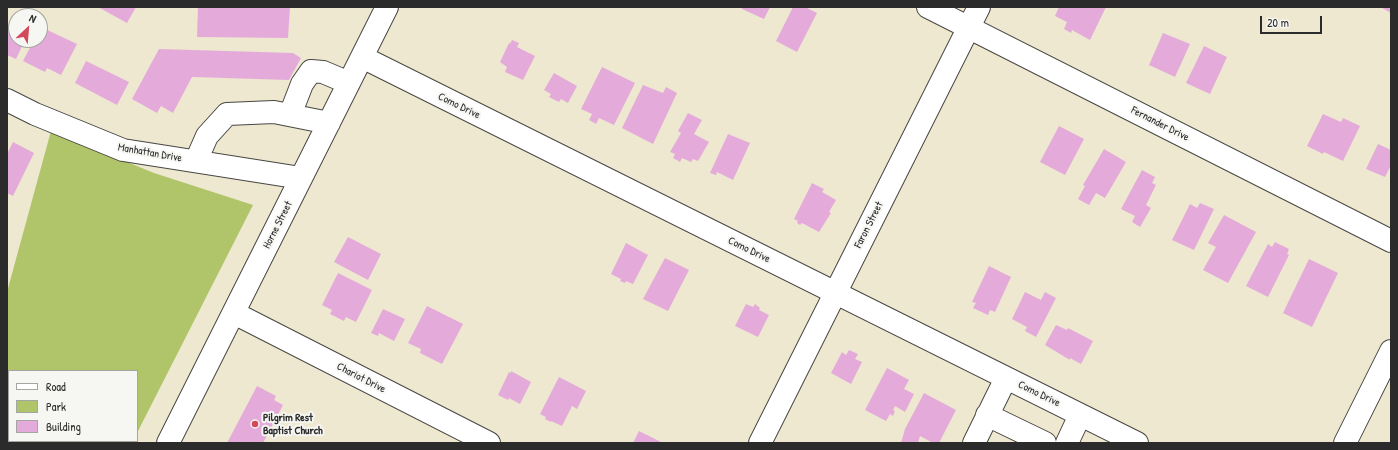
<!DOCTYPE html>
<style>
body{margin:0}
#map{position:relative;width:1398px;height:450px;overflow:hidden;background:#ede8cf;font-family:"Patrick Hand",sans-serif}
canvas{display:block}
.frame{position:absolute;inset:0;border:8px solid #2b2b2b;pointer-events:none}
.legend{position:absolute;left:8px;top:370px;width:130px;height:72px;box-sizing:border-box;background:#f6f6f2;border:1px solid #a5a5a2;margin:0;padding:5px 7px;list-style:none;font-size:12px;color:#2b2b2b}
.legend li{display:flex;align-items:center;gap:8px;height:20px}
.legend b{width:20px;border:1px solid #a5a5a2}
.north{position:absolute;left:8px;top:8px;width:40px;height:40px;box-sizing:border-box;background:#f6f6f2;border:1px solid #a5a5a2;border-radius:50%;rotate:26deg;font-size:11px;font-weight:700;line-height:16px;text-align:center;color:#2b2b2b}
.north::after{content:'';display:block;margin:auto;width:14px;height:18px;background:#d1495b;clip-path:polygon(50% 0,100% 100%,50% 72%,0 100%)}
.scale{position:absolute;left:1260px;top:16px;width:62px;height:18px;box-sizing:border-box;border:2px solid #2b2b2b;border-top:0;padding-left:5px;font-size:12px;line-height:14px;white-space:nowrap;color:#2b2b2b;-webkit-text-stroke:3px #f6f6f2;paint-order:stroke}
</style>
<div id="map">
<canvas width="1398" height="450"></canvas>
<div class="frame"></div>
<ul class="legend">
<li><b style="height:5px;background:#fff"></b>Road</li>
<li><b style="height:11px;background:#b0c469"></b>Park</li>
<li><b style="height:11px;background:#e4abda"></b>Building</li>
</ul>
<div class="north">N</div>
<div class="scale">20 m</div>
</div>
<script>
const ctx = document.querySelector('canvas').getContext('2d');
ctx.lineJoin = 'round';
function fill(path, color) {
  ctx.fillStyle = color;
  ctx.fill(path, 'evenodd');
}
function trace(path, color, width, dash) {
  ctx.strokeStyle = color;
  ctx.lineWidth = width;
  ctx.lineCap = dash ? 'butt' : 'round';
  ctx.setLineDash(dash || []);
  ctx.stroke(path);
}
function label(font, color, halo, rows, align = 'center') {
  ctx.font = font + ' "Patrick Hand",sans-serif';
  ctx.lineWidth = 4;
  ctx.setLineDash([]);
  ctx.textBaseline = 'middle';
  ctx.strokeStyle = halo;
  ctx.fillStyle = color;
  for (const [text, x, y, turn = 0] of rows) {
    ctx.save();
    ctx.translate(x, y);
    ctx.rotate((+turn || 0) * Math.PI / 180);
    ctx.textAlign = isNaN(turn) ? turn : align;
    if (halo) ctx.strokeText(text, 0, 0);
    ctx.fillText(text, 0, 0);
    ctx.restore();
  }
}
fill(new Path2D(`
 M51,131L154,173L253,205L137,433V371H9V441H133L132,443H7V292Z`), '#b0c469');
fill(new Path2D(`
 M98,7H136L127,23Z
 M198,7H290L288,38L197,37Z
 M742,7H770L764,19L742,9Z
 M793,7H805L817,13L797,52L776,41Z
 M1059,7H1106L1090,40L1072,30L1071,33L1064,29L1067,22L1055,16Z
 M1382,7H1391V13L1382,8Z
 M7,24L16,28V40H25L16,59L7,55Z
 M41,27L77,44L61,75L47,68L45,72L23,61L34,40H40Z
 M1163,33L1190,44L1175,77L1149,65Z
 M512,40L519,43L517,47L535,56L523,80L505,72L507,67L500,62L509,43L510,44Z
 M1204,46L1227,57L1210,94L1186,83Z
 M159,49L293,53L301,58L289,80L192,77L173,113L161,106L157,113L132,99Z
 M86,61L129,82L117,105L75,83Z
 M602,67L635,83L614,125L599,118L596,124L589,120L592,114L581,109Z
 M554,73L577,86L568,103L561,99L559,102L549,97L551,94L544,90Z
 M643,85L663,93L666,87L677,93L653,144L622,128Z
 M688,113L702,120L694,134L709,142L698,161L693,159L691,162L682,158L680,162L673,158L675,154L670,152L681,133L678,131Z
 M1323,114L1341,122L1343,118L1360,126L1343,161L1324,152L1323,154L1307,146Z
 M1059,126L1084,139L1065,175L1040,162Z
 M728,134L750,143L733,180L717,172L716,175L710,173Z
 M13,142L34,153L13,196L7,193V154Z
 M1378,144L1391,150V165L1385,177L1366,169Z
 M1104,149L1126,162L1105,198L1096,193L1089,205L1078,199L1085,186L1083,185Z
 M1142,170L1155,177L1152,183L1156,185L1146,205L1151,208L1140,227L1132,222L1135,216L1121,209Z
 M812,183L824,189L822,192L836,200L829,212L831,213L819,232L802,223L800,225L797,223L798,221L794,219Z
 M1200,203L1214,209L1194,250L1172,240L1190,204L1197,208Z
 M1224,215L1256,232L1228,283L1203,270L1216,247L1208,243Z
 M348,237L381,254L368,280L334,262Z
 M1275,242L1289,249L1287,254L1289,255L1268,297L1246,286L1268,244L1272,247Z
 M626,243L648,255L633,284L626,281L625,283L620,281L621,279L611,274Z
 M665,258L689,270L668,311L643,299Z
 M1309,259L1338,273L1312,327L1283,313Z
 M989,266L1011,277L995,312L990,310L988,315L973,308L976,303L972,302Z
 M338,273L372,290L356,322L346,317L344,321L330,314L332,310L322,305Z
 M1025,292L1041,300L1045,292L1056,298L1036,337L1025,331L1027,327L1012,319Z
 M746,304L753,307L755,304L760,308L759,310L769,315L758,337L735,326Z
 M427,306L463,324L442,364L420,353L421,349L408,343Z
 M383,309L405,319L394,341L379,333L378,336L371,333Z
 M1056,325L1067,330L1068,328L1093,341L1081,364L1070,358V360L1045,345Z
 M849,350L858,354L855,359L862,362L851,384L831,373L842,352L846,355Z
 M887,368L909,380L904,389L914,394L905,412L895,406L893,410L895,411L893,416L890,414L886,421L865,410Z
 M511,371L531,382L520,404L509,398L508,400L498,395L509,372L511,373Z
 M559,377L586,391L577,409L572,406L562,426L551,421V422L545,419L546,417L540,414Z
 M257,386L276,396L274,400L283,405L263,443H227Z
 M924,393L956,410L939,443H933L920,436L918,443H901L905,429Z
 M639,431L663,443H633Z`), '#e4abda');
const minor = new Path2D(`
 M928,7L1391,241
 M362,57L1137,443
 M7,100L35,114L123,150L301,178
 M290,115L302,84L311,71L323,72L349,83
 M196,161L207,136L227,114L274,112L329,123
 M234,313L489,443
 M987,415L1045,443
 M168,443L387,7
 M760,443L979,7
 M974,443L1006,378
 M1067,443L1080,415
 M1345,443L1391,351`);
trace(minor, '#484744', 24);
trace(minor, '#fff', 22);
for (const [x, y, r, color] of [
 [255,424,4,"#d1495b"]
]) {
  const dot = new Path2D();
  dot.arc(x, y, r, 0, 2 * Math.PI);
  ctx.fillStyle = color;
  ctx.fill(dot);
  trace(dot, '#f6f6f2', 1.5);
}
label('11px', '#2b2b2b', '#f6f6f2', [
 ["Como Drive",459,106,26],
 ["Fernander Drive",1160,124,27],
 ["Manhattan Drive",150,153,10],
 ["Horne Street",278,225,-63],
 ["Faron Street",869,225,-63],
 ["Como Drive",749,250,26],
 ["Chariot Drive",361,378,27],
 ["Como Drive",1039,394,26]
]);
label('bold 11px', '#2b2b2b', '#f6f6f2', [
 ["Pilgrim Rest",263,418],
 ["Baptist Church",263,431]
], 'left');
</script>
